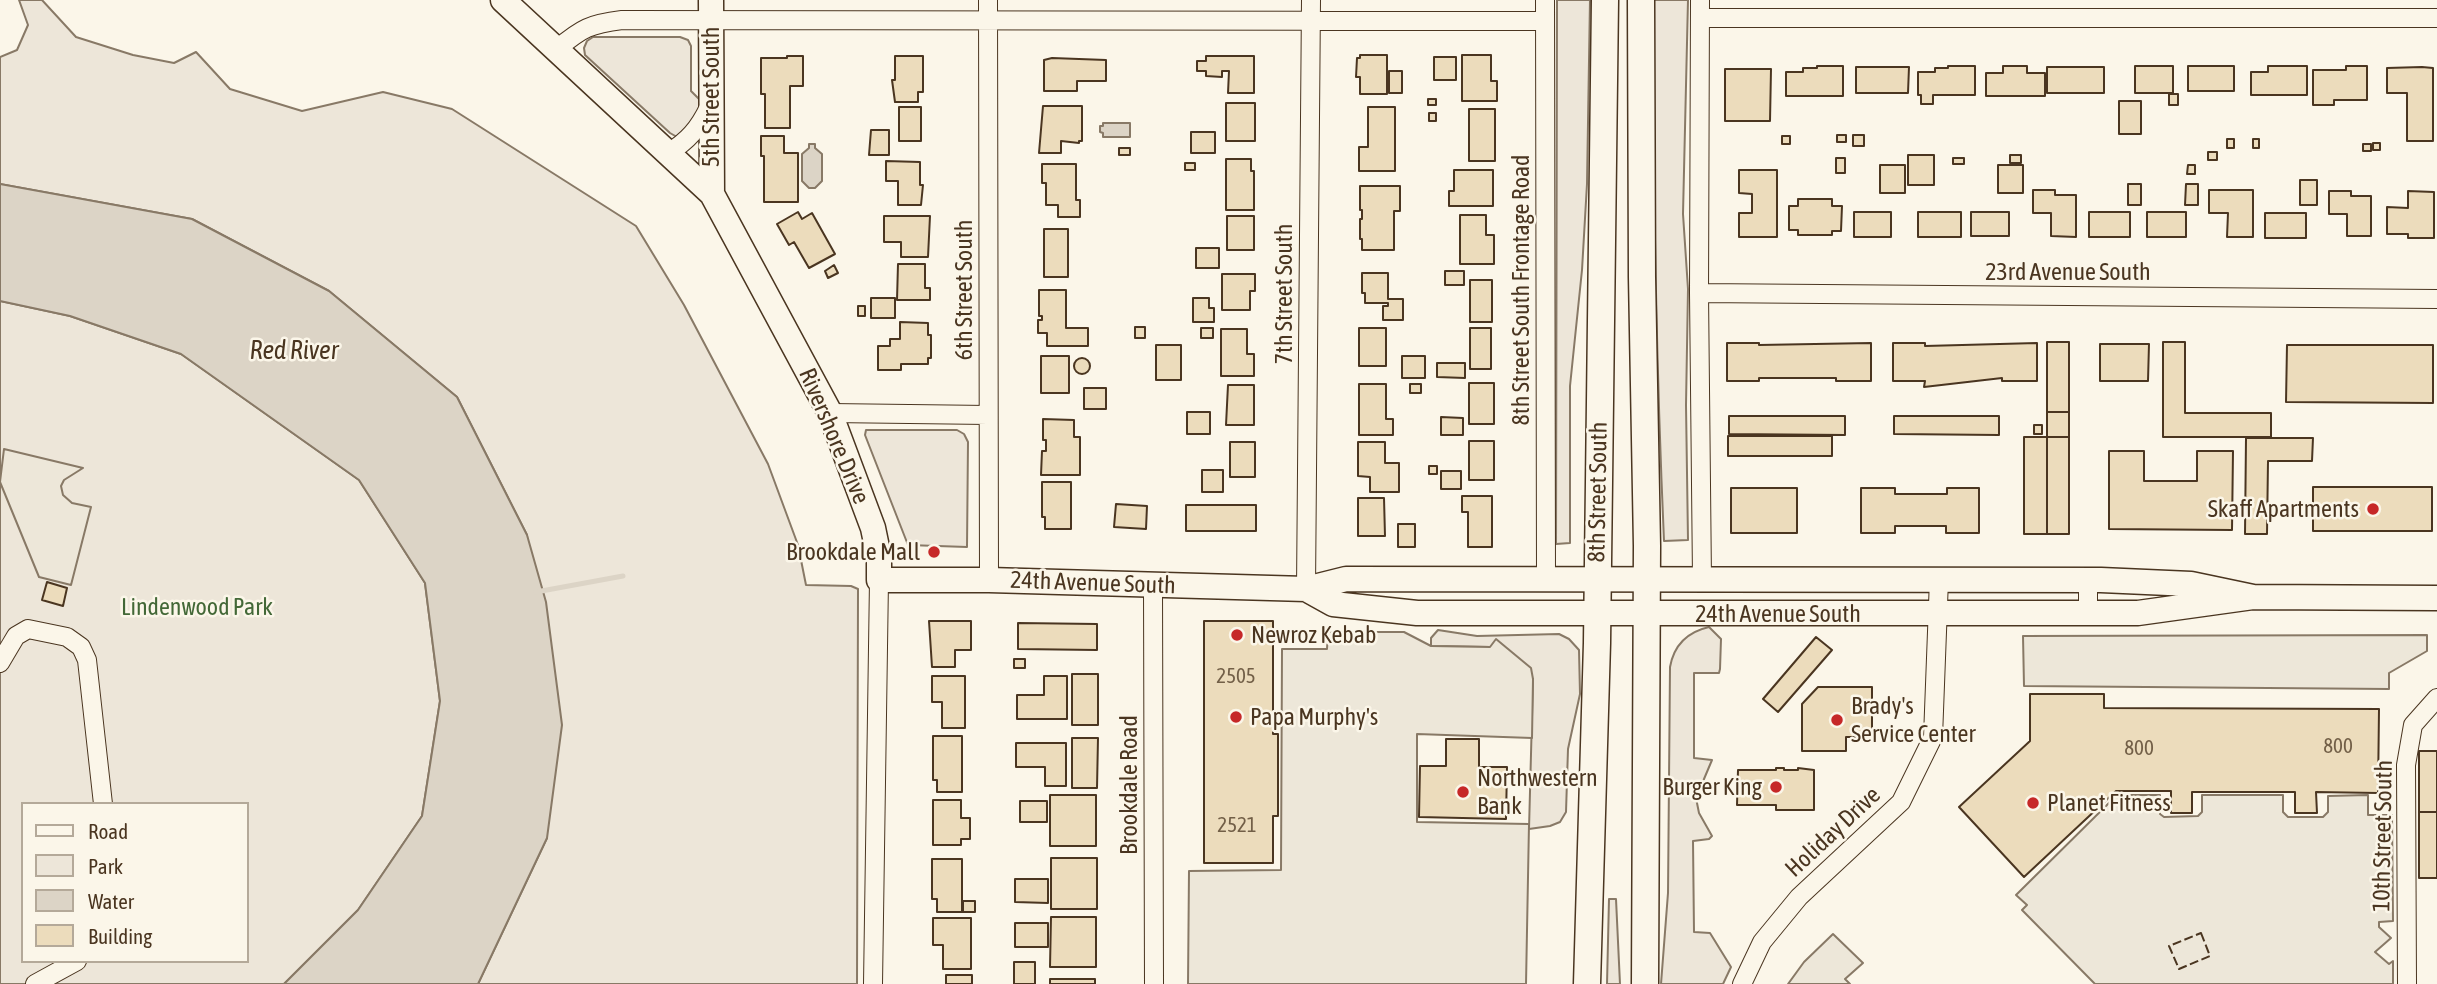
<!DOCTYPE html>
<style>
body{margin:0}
#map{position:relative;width:2437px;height:984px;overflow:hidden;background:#fbf6e9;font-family:"Asap Condensed",sans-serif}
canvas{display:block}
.legend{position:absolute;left:21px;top:802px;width:228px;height:161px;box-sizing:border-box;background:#fbf6e9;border:2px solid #b4a999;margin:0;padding:9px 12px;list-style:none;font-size:21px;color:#4a3520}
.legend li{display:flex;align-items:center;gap:14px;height:35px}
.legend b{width:35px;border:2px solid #b4a999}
</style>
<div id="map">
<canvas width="2437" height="984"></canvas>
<ul class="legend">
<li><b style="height:9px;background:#fbf6e9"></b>Road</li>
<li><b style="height:19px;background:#ede6d9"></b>Park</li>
<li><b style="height:19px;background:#dcd4c6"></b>Water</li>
<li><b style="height:19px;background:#ecdcbc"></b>Building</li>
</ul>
</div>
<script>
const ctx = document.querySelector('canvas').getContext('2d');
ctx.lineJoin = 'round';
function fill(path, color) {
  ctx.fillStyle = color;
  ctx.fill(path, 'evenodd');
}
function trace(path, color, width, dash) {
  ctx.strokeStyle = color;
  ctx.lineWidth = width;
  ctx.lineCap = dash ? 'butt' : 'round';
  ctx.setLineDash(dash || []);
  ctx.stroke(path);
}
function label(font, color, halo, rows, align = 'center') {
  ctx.font = font + ' "Asap Condensed",sans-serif';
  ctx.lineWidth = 5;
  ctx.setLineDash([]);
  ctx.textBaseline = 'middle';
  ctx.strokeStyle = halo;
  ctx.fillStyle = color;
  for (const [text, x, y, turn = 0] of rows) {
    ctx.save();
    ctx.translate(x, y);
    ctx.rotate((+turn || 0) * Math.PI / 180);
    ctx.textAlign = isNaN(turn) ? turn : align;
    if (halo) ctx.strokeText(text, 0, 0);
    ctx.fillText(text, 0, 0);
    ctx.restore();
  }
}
const green = new Path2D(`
 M19,0H42L76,37L133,55L174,63L196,52L230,89L302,111L383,92L452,109L636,226L684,305L768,464L798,545L806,585L851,586L858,589L857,984H478L547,838L527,535L457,397L329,291L192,219L0,184V57L17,50L28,25Z
 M1557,0H1590L1587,184L1582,270L1570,386V543L1556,544Z
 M1653,0H1688L1683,214L1688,289L1686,405L1688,540L1664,541C1656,360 1653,180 1653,0Z
 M593,37H680L688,40L691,46V91L700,100V114L677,137L670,133L585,55L584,48L587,41Z
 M0,301L70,316L181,354L359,480L425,583L440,701L422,816L358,910L284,984H0ZM23,804H247V961H23Z
 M866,430H957L964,434L968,442L967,547L908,545L865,435Z
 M1709,627L1721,639L1720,669L1719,673H1694V758L1712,760L1696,798L1699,813L1712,836L1709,839L1693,841L1694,932L1710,933L1731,967L1723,984H1661L1668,893L1670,667C1674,645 1687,632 1709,627Z
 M1438,630L1477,636L1559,634L1569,639L1579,650L1580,694L1568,749L1566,812L1560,822L1550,826L1529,829L1533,679L1491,647L1431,646V638Z
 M1609,899H1616L1620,984H1607Z`);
fill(green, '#ede6d9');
trace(green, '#887966', 2);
const parking = new Path2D(`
 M4,449L83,468L64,480L61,486L63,495L72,503L91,507L71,585L39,577L0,482Z
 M1328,632H1404L1431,646L1490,647L1496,639L1531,668L1533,679L1532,738L1417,734V822L1529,824L1526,984H1188L1189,871L1281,870L1282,649H1327Z
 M2427,635V651L2389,673V689L2024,686L2023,636Z
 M2117,795H2160V814L2164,817L2198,816L2202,812V795H2283V812L2288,817H2323L2328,812V796L2368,795V815H2392L2393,921L2379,922V927L2391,938L2375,952L2389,964L2393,961V984H2095L2022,910L2027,905L2016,895Z
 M1833,934L1863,963L1845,979L1850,984H1788L1804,962Z`);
fill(parking, '#ede7d9');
trace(parking, '#887966', 2);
const water = new Path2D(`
 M1103,123H1130V137H1103V133L1100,132V126H1103Z
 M809,144H815V148L822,154V181L815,188H809L802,181V154L809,148Z
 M0,184L192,219L329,291L457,397L527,535L546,602L562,725L547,838L478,984H284L358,910L422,816L440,701L425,583L359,480L181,354L70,316L0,301Z`);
fill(water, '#dcd4c6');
trace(water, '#887966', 2);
trace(new Path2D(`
 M536,592L623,576`), '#dcd4c6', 5);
const building = new Path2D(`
 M1360,55H1387V94H1360V77H1356L1357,58H1360Z
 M1462,55H1491V81H1497V101H1462Z
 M787,56H803V86H790V128H765V94H761V58H787Z
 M895,56H923V92H918V102H895L892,80H895Z
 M1206,56H1254V93H1228L1229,71H1222V77L1206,76V71H1197V61H1206Z
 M1434,57H1456V80H1434Z
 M1052,58L1106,60V81H1077V91H1044V60Z
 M1817,66H1843V96H1786V72H1803V68H1817Z
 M1948,66H1975V95H1933V104H1921V95H1918V72H1935V68H1948Z
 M2003,66H2027V73H2045V96H1986V73H2003Z
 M2135,66H2173V93H2135Z
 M2188,66H2234V91H2188Z
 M2268,66H2307V95H2251V72H2268Z
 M2346,66H2367V100H2334V105H2313V70H2346Z
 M1856,67H1909L1908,93H1856Z
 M2047,67H2104V93H2047Z
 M2422,67L2433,68V141H2407V93H2387V68Z
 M1725,69H1771L1770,121H1725Z
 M1389,71H1402V93H1389Z
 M2169,94H2178V105H2169Z
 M1428,99H1436V105H1428Z
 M2119,101H2141V134H2119Z
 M1226,103H1255V141H1226Z
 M1043,106H1082V141H1079V143L1061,141V153H1039Z
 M899,107H921V141H899Z
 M1368,107H1395V171H1359V147H1368Z
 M1469,109H1495V161H1469Z
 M1429,113H1436V121H1429Z
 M871,130H889V155H869Z
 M1191,132H1215V153H1191Z
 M1837,135H1846V142H1837Z
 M1853,135H1864V146H1853Z
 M761,136H784V153H798V202H764V156H761Z
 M1782,136H1790V144H1782Z
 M2227,139H2234V148H2227Z
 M2253,139H2259V148H2253Z
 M2373,143H2380V150H2373Z
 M2363,144H2371V151H2363Z
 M1119,148H1130V155H1119Z
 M2208,152H2217V160H2208Z
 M1908,155H1934V185H1908Z
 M2010,155H2021V163H2010Z
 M1836,158H1845V173H1836Z
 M1953,158H1964V164H1953Z
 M1226,159H1251V171H1254V210H1226Z
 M886,161L920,162V185H923L921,205H898V181H886Z
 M1185,163H1195V170H1185Z
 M1042,164H1076V200H1080V217H1058V205H1046V183H1042Z
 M1880,165H1905V193H1880Z
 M1998,165H2023V193H1998Z
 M2188,165H2195V174H2187Z
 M1454,170H1493V206H1449V191H1454Z
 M1739,170H1777V237H1739V213H1752V194L1739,193Z
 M2300,180H2317V205H2300Z
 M2128,184H2141V205H2128Z
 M2186,184H2198V205H2185Z
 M1360,186H1400V211H1394V250H1362V239H1360V219H1362V210H1360Z
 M2033,190H2055V195H2076V237L2051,236V213H2033Z
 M2209,190H2253V237H2227L2228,213H2209Z
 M2329,191H2351V196H2371V236H2347V214H2329Z
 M2408,191L2434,192V238H2408V234H2387V207L2408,208Z
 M1798,199H1832V206H1842L1841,231H1832V235H1798V230H1789V206H1798Z
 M798,212L802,219L812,213L835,254L809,268L794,242L789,245L777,224Z
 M1854,212H1891V237H1854Z
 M1918,212H1961V237H1918Z
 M1971,212H2009V236H1971Z
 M2089,212H2130V237H2089Z
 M2147,212H2186V237H2147Z
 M2265,213H2306V238H2265Z
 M1460,215H1486V235H1494V264H1460Z
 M884,216H930L928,257H901V242H884Z
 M1227,216H1254V250H1227Z
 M1044,229H1068V277H1044Z
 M1196,248H1219V268H1196Z
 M898,264H925V288H930V300H897Z
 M834,265L838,273L828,278L825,271Z
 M1445,271H1464V285H1445Z
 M1362,273H1388V299H1403V320H1383V306H1388V303H1365V293H1362Z
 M1222,274H1255V291H1250V310H1222Z
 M1470,280H1492V322H1470Z
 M1039,290H1066V328H1088V346H1047V333H1038V320H1042V316H1039Z
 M871,298H895V318H871Z
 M1193,298H1209V308H1214V322H1193Z
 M858,306H865V316H858Z
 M900,322L928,323V335H931V358H928V364H901V370H878V346H890V339H900Z
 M1135,327H1145V338H1135Z
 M1201,328H1213V338H1201Z
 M1359,328H1386V366H1359Z
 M1470,328H1491V369H1470Z
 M1221,329H1247V354H1254V376H1221Z
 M2047,342H2069V412H2047Z
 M2163,342H2185V413H2271V437H2163Z
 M1727,343H1759V345L1871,343V381H1836V378H1759V381H1727Z
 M1893,343H1925V346L2037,343V381H2002V378L1924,387L1925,381H1893Z
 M2100,344H2149L2148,381H2100Z
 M1156,345H1181V380H1156Z
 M2287,345H2433V403L2286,402Z
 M1041,356H1069V393H1041Z
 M1402,356H1425V378H1402Z
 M1074 366a8 8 0 1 1 16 0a8 8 0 1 1-16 0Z
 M1437,363H1465V378L1437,377Z
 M1469,383H1494V424H1469Z
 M1359,384H1386V419H1393V435H1359Z
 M1410,384H1421V393H1410Z
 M1228,385H1254V425H1226Z
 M1084,388H1106V409H1084Z
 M1187,412H1210V434H1187Z
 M2047,412H2069V437H2047Z
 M1729,416H1845V435L1729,434Z
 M1894,416H1999V435L1894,434Z
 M1441,417L1463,418V435H1441Z
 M1043,419L1074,420V437H1080V475H1041L1042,451H1046V440H1043Z
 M2034,425H2042V434H2034Z
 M1728,436H1832V456H1728Z
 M2024,437H2047V534H2024Z
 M2047,437H2069V534H2047Z
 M2246,438H2313L2312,461H2268L2267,534H2245Z
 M1469,441H1494V480H1469Z
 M1230,442H1255V477H1230Z
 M1358,442H1385V463H1399V492H1370V477L1358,476Z
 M2109,451H2144V481H2197V451H2233L2232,530L2109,529Z
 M1429,466H1437V474H1429Z
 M1202,470H1223V492H1202Z
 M1441,471H1461V489H1441Z
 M1042,482H1071V529H1045V517H1042Z
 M2313,487H2432V531H2313Z
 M1731,488H1797V533H1731Z
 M1861,488H1895V494H1947V488H1979V533H1946V526H1895V533H1861Z
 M1462,496H1492V547H1468V512H1462Z
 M1358,498H1384L1385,536H1358Z
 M1116,504L1147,506L1146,529L1114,527Z
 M1186,505H1256V531H1186Z
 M1398,524H1415V547H1398Z
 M47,582L67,588L63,606L42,600Z
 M929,621H971V650H955V667H932Z
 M1204,621H1273V734H1278V816H1273V863H1204Z
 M1018,623L1097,624V650L1018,649Z
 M1816,637L1832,650L1778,712L1763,699Z
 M1014,659H1025V668H1014Z
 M1072,674H1098V725H1072Z
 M932,676H965V728H942V702H932Z
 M1044,676H1067V719H1017V695H1044Z
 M1818,687H1872V737H1846V751H1802V704Z
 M2030,694H2104V708L2379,709L2378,793L2316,792L2317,813H2295V792H2192V813H2171V791H2116L2024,877L1959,807L2030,741Z
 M933,736H962V792H937V780H933Z
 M1072,738H1098L1097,788H1072Z
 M1446,739H1479V767H1507L1506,819L1419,817L1420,766H1446Z
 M1016,743H1066V786H1045V767H1016Z
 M2419,751H2437V812H2419Z
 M1776,768H1784V770H1798V768L1814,770V810H1776V805H1737L1738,770H1776Z
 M1050,795H1096V846H1050Z
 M933,800H961V818H970V839H961V845H933Z
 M1020,801H1047V822H1020Z
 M2419,812H2437V878H2419Z
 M1051,858H1097V909H1051Z
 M932,859H962V912H937V899H932Z
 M1015,879H1048V903L1015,902Z
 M963,901H975V912H963Z
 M1051,917H1096V967H1050Z
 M933,918H971V969H943V945H933Z
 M1015,923H1048V947H1015Z
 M1014,962H1035V984H1014Z
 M946,975H972V984H946Z
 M1050,979H1095V984H1050Z`);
fill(building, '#ecdcbc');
trace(building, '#4a3520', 2);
const street = new Path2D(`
 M988,0L989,580
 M1545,0L1546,579
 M1700,0L1699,293L1702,579
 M1700,18H2437
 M557,49C582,28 590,24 622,20L1545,21
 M668,153C688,141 699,128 709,107
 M1699,293L2437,299
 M830,413L988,415
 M2088,580V614
 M1153,586L1154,984
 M1306,589L1311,0
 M0,663L16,636L28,629L67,637L81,647L87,660L103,804
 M35,984L77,961
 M873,984L879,580
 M1742,984L1762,942L1799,897L1901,802L1933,737L1939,579
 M2407,984L2406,765L2413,725L2437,698`);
const secondary = new Path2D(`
 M503,0L712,194L830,413L873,528L879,557V580H989L1306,589L1346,579L2101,580L2191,584L2253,597
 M711,0L712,194
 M1306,589L1333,604L1417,613H2138L2253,597L2437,598`);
const primary = new Path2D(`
 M1641,0L1642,277L1647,546L1645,984
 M1587,984L1597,643L1605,0`);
trace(street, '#4a3520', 20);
trace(secondary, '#4a3520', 27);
trace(primary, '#4a3520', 29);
trace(street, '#fbf6e9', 18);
trace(secondary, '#fbf6e9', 24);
trace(primary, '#fbf6e9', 26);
trace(new Path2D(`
 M2201,933L2210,956L2179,969L2169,946Z`), '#4a3520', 2, [9, 3.5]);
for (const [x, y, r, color] of [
 [2373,509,7,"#c62828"],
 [934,552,7,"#c62828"],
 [1237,635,7,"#c62828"],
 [1236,717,7,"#c62828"],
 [1837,720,7,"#c62828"],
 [1776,787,7,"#c62828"],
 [1463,792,7,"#c62828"],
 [2033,803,7,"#c62828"]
]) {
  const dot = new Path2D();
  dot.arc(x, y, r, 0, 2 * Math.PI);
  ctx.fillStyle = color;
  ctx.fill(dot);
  trace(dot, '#fbf6e9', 2.5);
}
label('21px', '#725f47', null, [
 ["2505",1236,676],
 ["800",2338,746],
 ["800",2139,748],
 ["2521",1237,825]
]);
label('24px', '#4a3520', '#fbf6e9', [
 ["5th Street South",711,97,-90],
 ["23rd Avenue South",2068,272],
 ["6th Street South",964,290,-90],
 ["8th Street South Frontage Road",1521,290,-90],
 ["7th Street South",1284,294,-90],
 ["Rivershore Drive",834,436,67],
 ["8th Street South",1598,492,-89],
 ["24th Avenue South",1093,583,2],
 ["24th Avenue South",1778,614],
 ["Brookdale Road",1129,785,-90],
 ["Holiday Drive",1833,832,-43],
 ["10th Street South",2383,836,-89]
]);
label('24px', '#4a3520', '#fbf6e9', [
 ["Skaff Apartments",2359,509,"right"],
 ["Brookdale Mall",920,552,"right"],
 ["Newroz Kebab",1251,635],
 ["Brady's",1851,706],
 ["Service Center",1851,734],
 ["Papa Murphy's",1250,717],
 ["Northwestern",1477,778],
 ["Bank",1477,806],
 ["Burger King",1762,787,"right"],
 ["Planet Fitness",2047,803]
], 'left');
label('24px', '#436837', '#fbf6e9', [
 ["Lindenwood Park",197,607]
]);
label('italic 26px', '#4a3520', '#fbf6e9', [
 ["Red River",294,351]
]);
</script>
